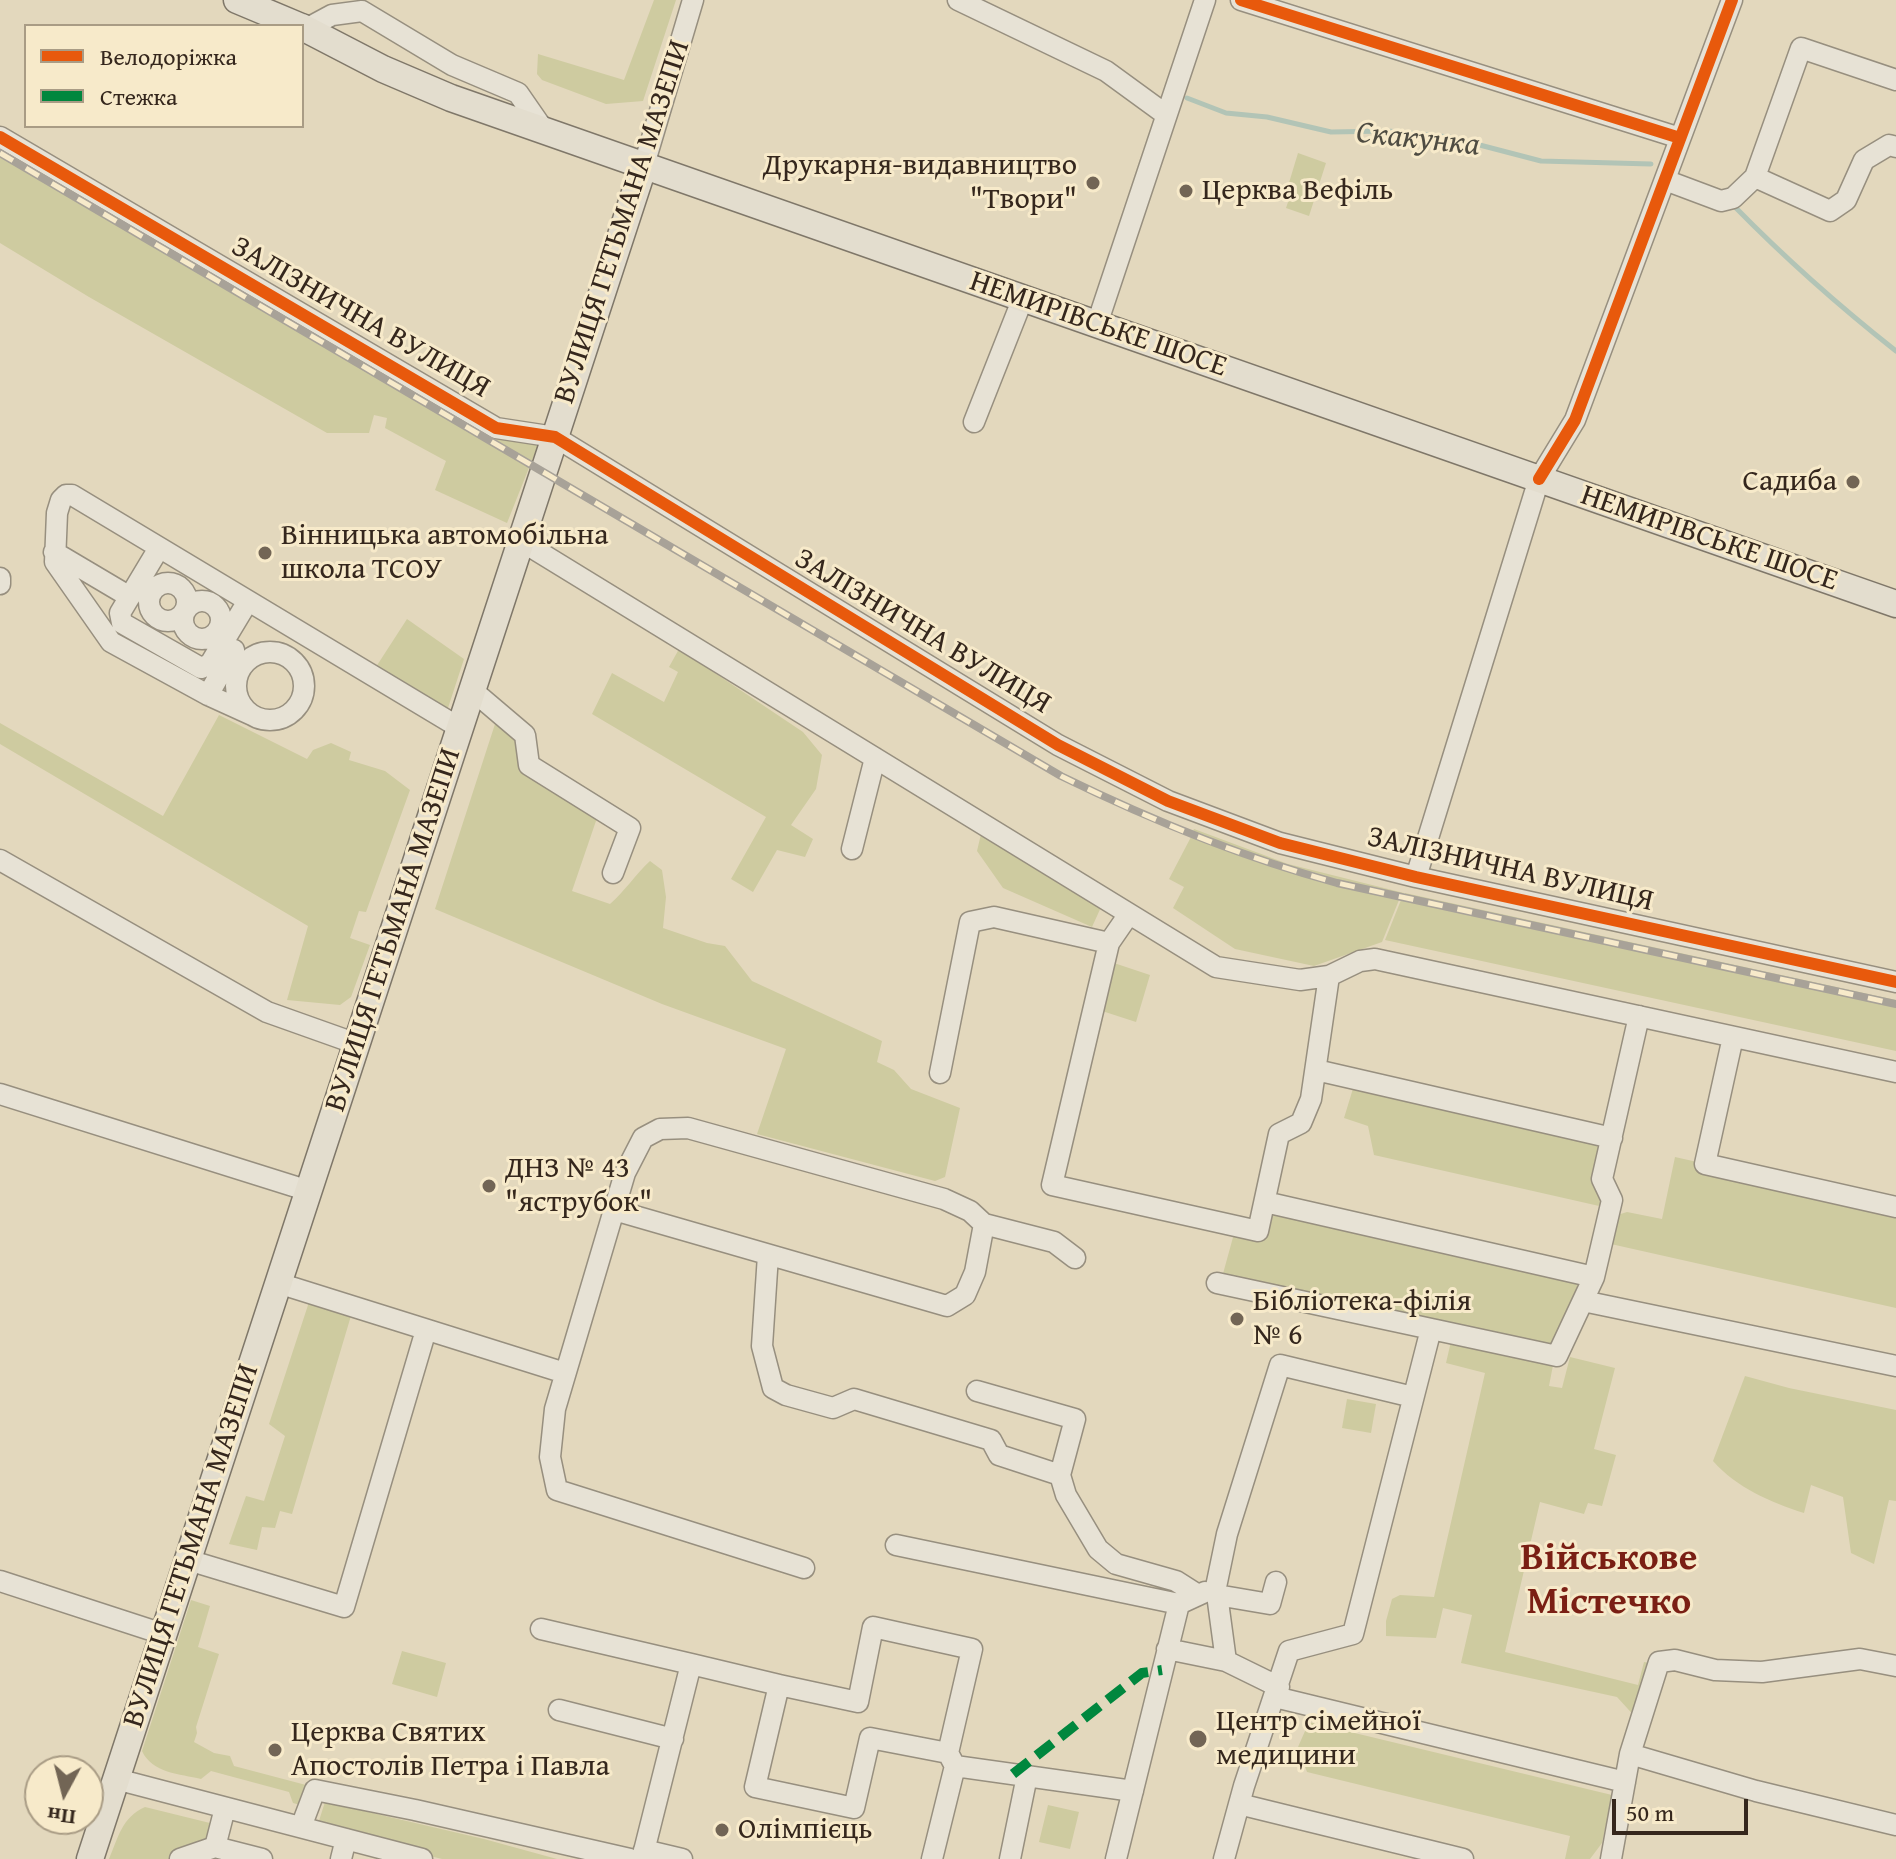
<!DOCTYPE html>
<meta charset="utf-8">
<style>
body{margin:0}
#map{position:relative;width:1896px;height:1859px;overflow:hidden;background:#e3d8bd;font-family:"Gentium Book Plus",serif}
canvas{display:block}
.legend{position:absolute;left:24px;top:24px;width:280px;height:104px;box-sizing:border-box;background:#f7eaca;border:2px solid #a99c85;margin:0;padding:10px 14px;list-style:none;font-size:24px;color:#35271d}
.legend li{display:flex;align-items:center;gap:16px;height:40px}
.legend b{width:40px;border:2px solid #a99c85}
.north{position:absolute;left:24px;top:1755px;width:80px;height:80px;box-sizing:border-box;background:#f7eaca;border:2px solid #a99c85;border-radius:50%;rotate:187deg;font-size:22px;font-weight:700;line-height:32px;text-align:center;color:#35271d}
.north::after{content:'';display:block;margin:auto;width:28px;height:36px;background:#726555;clip-path:polygon(50% 0,100% 100%,50% 72%,0 100%)}
.scale{position:absolute;left:1612px;top:1799px;width:136px;height:36px;box-sizing:border-box;border:4px solid #35271d;border-top:0;padding-left:10px;font-size:24px;line-height:28px;white-space:nowrap;color:#35271d;-webkit-text-stroke:6px #f7eaca;paint-order:stroke}
</style>
<div id="map">
<canvas width="1896" height="1859"></canvas>
<ul class="legend">
<li><b style="height:10px;background:#e8590c"></b>Велодоріжка</li>
<li><b style="height:10px;background:#00873e"></b>Стежка</li>
</ul>
<div class="north">Пн</div>
<div class="scale">50 m</div>
</div>
<script>
const ctx = document.querySelector('canvas').getContext('2d');
ctx.lineJoin = 'round';
function fill(path, color) {
  ctx.fillStyle = color;
  ctx.fill(path, 'evenodd');
}
function trace(path, color, width, dash) {
  ctx.strokeStyle = color;
  ctx.lineWidth = width;
  ctx.lineCap = dash ? 'butt' : 'round';
  ctx.setLineDash(dash || []);
  ctx.stroke(path);
}
function label(font, color, halo, rows, align = 'center') {
  ctx.font = font + ' "Gentium Book Plus",serif';
  ctx.lineWidth = 6;
  ctx.setLineDash([]);
  ctx.textBaseline = 'middle';
  ctx.strokeStyle = halo;
  ctx.fillStyle = color;
  for (const [text, x, y, turn = 0] of rows) {
    ctx.save();
    ctx.translate(x, y);
    ctx.rotate((+turn || 0) * Math.PI / 180);
    ctx.textAlign = isNaN(turn) ? turn : align;
    if (halo) ctx.strokeText(text, 0, 0);
    ctx.fillText(text, 0, 0);
    ctx.restore();
  }
}
fill(new Path2D(`
 M654,0H676L643,101L606,104L542,80L537,74L538,54L624,80Z
 M0,137L496,428L542,435L507,523L435,490L446,461L385,428L387,418L374,415L369,433H327L89,297L0,243Z
 M1298,153L1326,163L1309,216L1286,208L1289,199L1285,196Z
 M407,619L464,659L447,711L374,670Z
 M679,649L803,732L822,755L816,789L791,825L813,839L805,857L777,850L753,892L731,879L766,817L592,714L612,673L664,702L678,672L669,667Z
 M219,715L307,759L313,750L331,743L351,752L349,760L385,771L410,790L366,912L359,911L350,938L370,945L351,997L340,1005L287,1000L308,926L0,744V723L163,816Z
 M495,724L516,740L519,771L597,818L572,891L610,904C625,891 635,875 650,861L662,870L666,897L663,928L707,943L725,946L752,981L882,1041L877,1062L894,1070L911,1089L960,1108L945,1177L935,1181L757,1134L786,1049L662,1004L435,909Z
 M1194,829L1288,864L1404,893L1401,898L1271,864L1192,834Z
 M981,834L1102,905L1092,927L1003,888L977,851Z
 M1191,837L1273,867L1399,900L1382,942L1314,966L1235,949L1173,908L1184,887L1169,879Z
 M1405,893L1896,1000V1004L1402,898Z
 M1401,900L1896,1006V1051L1385,940Z
 M1114,963L1150,975L1136,1022L1099,1010Z
 M1355,1082L1606,1138L1608,1208L1374,1155L1368,1126L1344,1118Z
 M1675,1157L1896,1207V1308L1602,1242L1608,1218L1627,1212L1662,1219Z
 M1267,1205L1589,1279L1555,1353L1221,1281L1235,1230L1260,1235Z
 M310,1299L353,1309L292,1514L280,1511L275,1528L262,1527L257,1550L229,1544L246,1496L264,1501L285,1436L269,1424Z
 M1452,1337L1554,1360L1549,1386L1562,1388L1570,1357L1615,1368L1594,1449L1616,1455L1602,1506L1588,1503L1584,1514L1540,1502L1505,1652L1638,1685L1644,1662L1655,1664L1638,1720L1617,1697L1461,1663L1472,1615L1443,1608L1436,1638L1386,1636V1621L1392,1599L1400,1595L1434,1597L1485,1373L1446,1363Z
 M1745,1376L1789,1388L1896,1410V1501L1889,1500L1874,1564L1851,1553L1843,1497L1811,1485L1804,1513C1770,1502 1737,1488 1713,1461Z
 M1347,1399L1376,1404L1371,1433L1342,1428Z
 M191,1600L210,1606L198,1647L219,1654L196,1727L197,1733L194,1742L214,1753L230,1756L234,1766L306,1785L308,1807L293,1803L289,1792L211,1771L201,1779C180,1774 152,1773 142,1751Z
 M402,1651L446,1663L437,1697L392,1684Z
 M1309,1722L1612,1795L1602,1843L1590,1859H1565L1570,1836L1307,1772L1298,1747Z
 M325,1802L484,1839L557,1859H442L317,1827Z
 M1048,1805L1079,1812L1070,1849L1039,1842Z
 M145,1807L214,1824L210,1842L174,1859H109C118,1838 122,1817 145,1807Z`), '#cecba0');
trace(new Path2D(`
 M1187,98L1226,113L1267,117L1331,132L1388,131L1449,137L1541,161L1651,164
 M1735,207C1786,259 1839,306 1896,351`), '#b2c4b6', 5);
const minor = new Path2D(`
 M958,0L1106,71L1165,114
 M1241,0L1680,138
 M306,29L332,15L362,11L452,65L518,93L545,132
 M0,137L496,428L555,437L1058,745L1168,801L1280,843L1416,877L1896,982
 M644,165L693,0
 M1755,177L1830,211L1846,200L1864,160L1889,145L1896,147
 M1665,180L1721,201L1733,198L1755,177L1801,48L1896,80
 M1097,324L1205,0
 M974,422L1023,298
 M521,541L1216,967L1300,980L1329,976
 M159,548L120,613L122,623L201,668L210,664L248,601
 M54,552L130,597
 M0,578V584
 M149 602a19 19 0 1 1 38 0a19 19 0 1 1-38 0Z
 M183 620a19 19 0 1 1 38 0a19 19 0 1 1-38 0Z
 M236 686a34 34 0 1 1 68 0a34 34 0 1 1-68 0Z
 M472,690L525,735L529,765L630,828L613,873
 M208,695L234,650
 M252,715L208,695L111,642L55,562L57,513L61,500L66,495H72L460,728
 M852,849L875,758
 M0,860L267,1012L357,1044
 M1416,877L1539,479L1575,420L1732,0
 M1129,914L1109,943L1052,1185L1258,1231L1279,1134L1301,1123L1311,1099L1329,976L1360,961L1375,959L1896,1072
 M1733,1037L1705,1164L1896,1207
 M1316,1070L1612,1138
 M940,1073L970,922L994,917L1109,943
 M0,1094L309,1191
 M1265,1202L1594,1277
 M614,1210L947,1306L965,1295L975,1272L984,1224L970,1211L944,1199L688,1128L660,1129L643,1138L625,1173L555,1409L550,1457L557,1490L804,1568
 M984,1224L1054,1242L1075,1258
 M768,1255L762,1346L773,1388L786,1395L833,1408L854,1399L991,1440L999,1455L1060,1475
 M278,1283L565,1373
 M1217,1283L1557,1356L1594,1277L1612,1200L1602,1179L1639,1016
 M1583,1301L1896,1366
 M977,1391L1075,1419L1060,1475L1066,1495L1098,1549L1116,1564L1176,1581L1198,1595
 M896,1545L1179,1604
 M188,1560L344,1607L426,1330
 M0,1581L163,1634
 M1217,1595L1270,1604L1276,1582
 M541,1629L691,1664
 M1167,1649L1226,1661
 M779,1685L858,1702L873,1627L972,1649L948,1753
 M1279,1687L1226,1661L1216,1587L1227,1534L1280,1365L1413,1397
 M1275,1697L1625,1782
 M559,1710L673,1739
 M1630,1754L1756,1791L1896,1825
 M116,1779L422,1859
 M1239,1804L1463,1859
 M301,1827L315,1790L415,1810L630,1859
 M215,1847L225,1808
 M644,1850L682,1859
 M180,1859L215,1847L262,1859
 M341,1859L346,1839
 M642,1859L691,1664L779,1685L755,1787L854,1808L870,1738L948,1753L955,1766
 M932,1859L955,1766L1133,1791
 M1010,1859L1027,1776
 M1116,1859L1179,1604L1205,1592
 M1224,1859L1244,1786L1289,1651L1353,1634L1431,1329
 M1611,1859L1630,1754L1659,1662L1675,1660L1715,1670L1762,1672L1860,1659L1896,1666`);
const major = new Path2D(`
 M237,0L299,26
 M302,27L383,69L451,98L1896,604
 M90,1859L644,165`);
trace(minor, '#978f7f', 23);
trace(major, '#7f7769', 29);
trace(minor, '#e7e2d5', 20);
trace(major, '#e3ddce', 26);
const rail = new Path2D(`
 M0,153L1061,776C1151,820 1241,857 1337,883L1896,1004`);
trace(rail, '#a8a298', 8);
trace(rail, '#f7eaca', 5, [15]);
trace(new Path2D(`
 M1013,1774L1142,1673L1162,1670`), '#00873e', 10, [20, 10]);
trace(new Path2D(`
 M1241,0L1680,138
 M0,137L496,428L555,437L1058,745L1168,801L1280,843L1416,877L1896,982
 M1539,479L1575,420L1732,0`), '#e8590c', 12);
for (const [x, y, r, color] of [
 [1093,183,8,"#726555"],
 [1186,191,8,"#726555"],
 [1853,482,8,"#726555"],
 [265,553,8,"#726555"],
 [489,1186,8,"#726555"],
 [1237,1319,8,"#726555"],
 [1198,1739,10,"#726555"],
 [275,1750,8,"#726555"],
 [722,1830,8,"#726555"]
]) {
  const dot = new Path2D();
  dot.arc(x, y, r, 0, 2 * Math.PI);
  ctx.fillStyle = color;
  ctx.fill(dot);
  trace(dot, '#f7eaca', 3);
}
label('30px', '#35271d', '#f7eaca', [
 ["Друкарня-видавництво",1077,166,"right"],
 ["\"Твори\"",1077,200,"right"],
 ["Церква Вефіль",1202,191],
 ["Садиба",1837,482,"right"],
 ["Вінницька автомобільна",281,536],
 ["школа ТСОУ",281,570],
 ["ДНЗ № 43",505,1169],
 ["\"яструбок\"",505,1203],
 ["Бібліотека-філія",1253,1302],
 ["№ 6",1253,1336],
 ["Центр сімейної",1216,1722],
 ["медицини",1216,1756],
 ["Церква Святих",291,1733],
 ["Апостолів Петра і Павла",291,1767],
 ["Олімпієць",738,1830]
], 'left');
label('30px', '#35271d', '#f7eaca', [
 ["ВУЛИЦЯ ГЕТЬМАНА МАЗЕПИ",623,222,-72],
 ["ЗАЛІЗНИЧНА ВУЛИЦЯ",360,318,30],
 ["НЕМИРІВСЬКЕ ШОСЕ",1098,325,19],
 ["НЕМИРІВСЬКЕ ШОСЕ",1709,539,19],
 ["ЗАЛІЗНИЧНА ВУЛИЦЯ",922,632,31],
 ["ЗАЛІЗНИЧНА ВУЛИЦЯ",1510,870,13],
 ["ВУЛИЦЯ ГЕТЬМАНА МАЗЕПИ",394,930,-72],
 ["ВУЛИЦЯ ГЕТЬМАНА МАЗЕПИ",192,1546,-72]
]);
label('italic 32px', '#4f4c42', '#f7eaca', [
 ["Скакунка",1418,140,6]
]);
label('bold 38px', '#7a1f14', '#f7eaca', [
 ["Військове",1609,1559],
 ["Містечко",1609,1603]
]);
</script>
